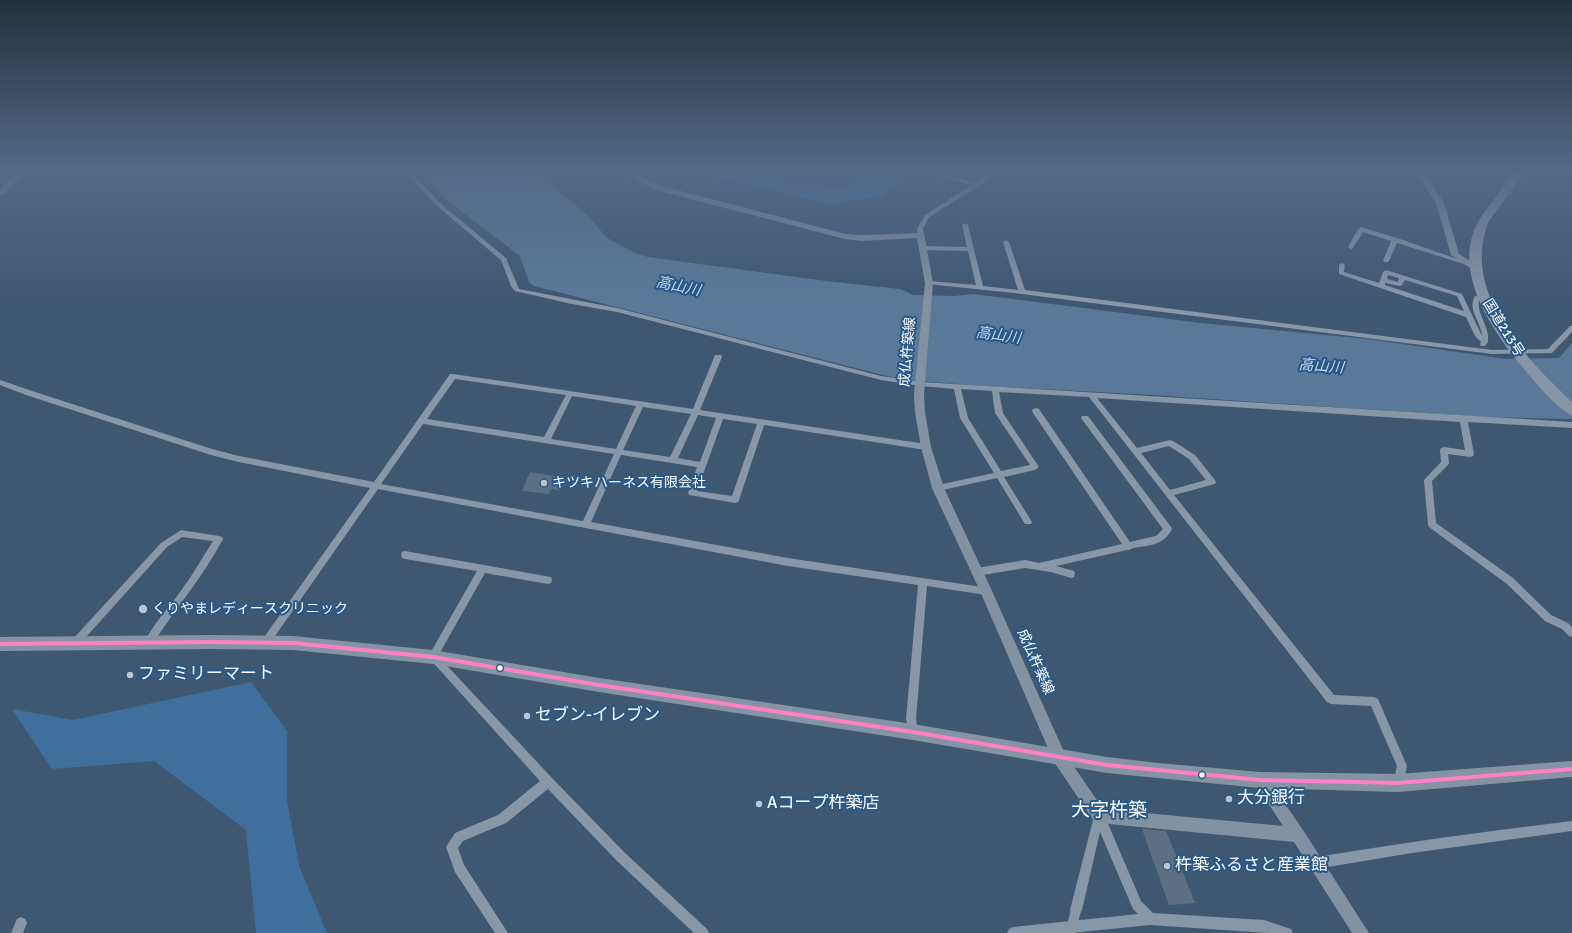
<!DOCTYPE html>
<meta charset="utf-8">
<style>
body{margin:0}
canvas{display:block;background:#3f5872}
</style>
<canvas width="1572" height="933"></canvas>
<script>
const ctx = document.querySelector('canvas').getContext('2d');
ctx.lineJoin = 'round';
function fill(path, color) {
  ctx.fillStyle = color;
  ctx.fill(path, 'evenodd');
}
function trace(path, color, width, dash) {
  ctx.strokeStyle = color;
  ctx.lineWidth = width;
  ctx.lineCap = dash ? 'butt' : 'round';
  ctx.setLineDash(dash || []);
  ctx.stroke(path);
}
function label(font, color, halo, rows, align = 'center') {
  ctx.font = font + ' Signika,"Noto Sans JP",sans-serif';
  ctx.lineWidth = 4;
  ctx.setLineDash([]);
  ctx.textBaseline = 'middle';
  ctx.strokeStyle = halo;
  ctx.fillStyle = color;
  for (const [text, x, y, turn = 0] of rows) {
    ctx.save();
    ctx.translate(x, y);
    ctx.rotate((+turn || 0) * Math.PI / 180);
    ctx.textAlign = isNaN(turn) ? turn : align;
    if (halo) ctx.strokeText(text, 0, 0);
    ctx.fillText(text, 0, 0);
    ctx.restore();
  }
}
fill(new Path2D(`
 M698,169H733L795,186L842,187L902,174L883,196L830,204L704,174Z
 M251,682L287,731V800L299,866L327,933H256L246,830L154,761L52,769L12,709L73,720Z`), '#3f6f9c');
fill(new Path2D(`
 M422,169H530L569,199L590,218L607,238L635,253L648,257L826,281L900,289L913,295L954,296L973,294L1201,323L1367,339L1506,359L1559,358L1572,343V419L1483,417L1137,394L984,386L907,380L883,375L534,286L529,282L520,256L445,199Z`), '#5a7998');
fill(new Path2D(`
 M530,472L566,478L560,491L552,489L548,494L522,491Z
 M1142,829L1166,831L1195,903L1169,905Z`), '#5c7084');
fill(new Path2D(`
 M402,169H408L441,204L506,258L519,289L617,308L881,376L921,382L1572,422V428L1468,422L1474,454L1473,456L1470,457L1448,454L1449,463L1448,465L1432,481L1436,523L1513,578L1551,615L1568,623L1572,627V637L1569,636L1562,629L1545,621L1507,584L1429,527L1428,525L1424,480L1441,462L1440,450L1441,448L1444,447L1465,450L1460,422L1097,398L1137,448L1170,440L1173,441L1195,455L1215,480L1216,482L1215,484L1174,495L1334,695L1374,697L1378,699L1407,766L1402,787L1398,788L1394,787L1393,783L1397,766L1371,706L1331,704L1327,702L1089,397L999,392L1003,413L1039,467L1035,470L1004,477L1032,522L1031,524H1025L997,478L938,491L935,490L934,488L935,486L938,485L994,473L960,418L954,389L921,386L881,380L617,312L572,304L515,291L511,286L501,260L437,206ZM961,389L992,391L995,413L1030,465L1001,471L968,418ZM1169,446L1189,459L1206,480L1170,490L1141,453Z
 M931,169H937L935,172L976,183L995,169H1001L979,186L929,217L923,229L924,235L921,237L918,235L917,229L925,215L972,185L930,174L929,173Z
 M965,223L968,225L983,286L1018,290L1003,242L1006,240L1009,242L1025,290L1492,350L1548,349L1570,326H1572V332L1552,353L1492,354L1014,293L927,284V282L929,281L976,285L968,251L924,250L921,248L924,246L967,247L962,225Z
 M1361,227L1397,238L1469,263L1466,265L1464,264L1397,243L1389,261L1388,262H1384L1383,261L1391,241L1363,232L1353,248L1351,249L1348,247L1358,229Z
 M1342,263L1345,265L1344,272L1379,283L1383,272L1386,270L1462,294L1482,336C1481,321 1467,310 1475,296L1487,298L1488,299L1485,301L1479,300C1476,314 1490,325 1488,342L1485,346H1481L1480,344L1481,342L1475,336L1466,317L1339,274V265ZM1388,275L1399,278L1398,282L1387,279ZM1405,280L1457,296L1464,311L1385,285V283L1400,286L1402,285Z
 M715,355H721L722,357L700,410L926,444L930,447L926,450L764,425L739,500L738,502L735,503L689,495L688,493L697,467L621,455L591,522L788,558L989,588L991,591L989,594L986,595L927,586L916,719L918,732L917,735L913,737L909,735L906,719L918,585L788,566L378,489L268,646L265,647L262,646L260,643L262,640L370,488L239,462L211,455L26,395L0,385V380L32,391L212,449L239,456L374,482L450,374H453L693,409ZM455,379L566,395L544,437L427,419ZM572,396L636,406L616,449L551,439ZM643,407L691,414L670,457L623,450ZM698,415L716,418L700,462L678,458ZM723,419L757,424L732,496L697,491ZM423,424L614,454L583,521L381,484Z
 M1036,408L1039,409L1130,542L1156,536L1163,529L1081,418L1082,416H1088L1171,527L1172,529C1163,546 1150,545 1133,548L1129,550H1127L1056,566L1074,571L1075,574L1074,577L1071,578L1051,572L1025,568L977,576L974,575L973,572L974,569L977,568L1025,560L1039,563L1122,544L1033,413L1032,411L1033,409Z
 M181,530L219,536L222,537L223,539C205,573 181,602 160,633C156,638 155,645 149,647L146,646L144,643C153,624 168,609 180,592C192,576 202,558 213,541L182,537L167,547L78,646L75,647L72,646L70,643L72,640L161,543Z
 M405,551L551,577L552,580L551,583L548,584L485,573L438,656L552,778L625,853L707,929L709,933H694L617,861L548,789L506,823L463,841L458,848L464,865L508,933H495L455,872L446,847L455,833L498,815L540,781L428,657L477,571L405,559L402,558L401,555L402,552Z
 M1099,811L1103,812L1141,901L1153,913L1264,920L1291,929L1293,933H1268L1150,925L1071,933H1007L1009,929L1013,927L1138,914L1133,909L1100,832L1082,910L1080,914L1076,916L1072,914L1070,910L1094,816L1095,812Z
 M1572,821V831L1412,853L1316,869L1312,867L1310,863L1312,859L1316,857C1401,843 1486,831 1572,821Z
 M21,917L25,919L27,923L23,933H11L17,919Z`), '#8697a8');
fill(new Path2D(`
 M20,169H28L3,195H0V189Z
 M614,169H624L662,186L845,234L862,235L924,233L933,283L924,394L925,412L931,447L944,488L992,591L1064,752L1103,809L1283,826L1253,780L1255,775L1260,773L1265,775L1303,830L1369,933H1352L1294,842L1099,823L1094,821L1054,762L980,591L932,488L921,447L915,412L914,394L925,283L917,238L862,241L845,239L656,190Z
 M1413,169H1421L1444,203L1459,254L1479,266L1480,268L1479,270H1473L1451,255L1436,203Z`), '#8192a3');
fill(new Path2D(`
 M212,635L293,636L433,650L599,678L913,724L1107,757L1158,763L1260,772L1398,774L1572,761V777L1398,792L1260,788L1107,773L913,740L599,692L433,664L293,650L212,649L0,651V637Z`), '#8594a5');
fill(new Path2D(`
 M1517,169H1527C1518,181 1509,194 1500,206C1495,213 1488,220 1486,229C1465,297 1527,359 1572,402V415C1559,411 1533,380 1524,369C1494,333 1453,275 1476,226C1480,217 1487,209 1493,201C1501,190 1508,179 1517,169Z`), '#8595a6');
trace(new Path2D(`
 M1070,933L1076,910`), '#8697a8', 10);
trace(new Path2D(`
 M0,644L212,642L293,643L433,657L599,685L913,732L1107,765L1260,780L1398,783L1572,769`), '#ff80c5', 4);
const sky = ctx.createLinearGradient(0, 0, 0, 299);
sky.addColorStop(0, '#23303f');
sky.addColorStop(0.57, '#526a87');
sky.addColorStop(1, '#526a8700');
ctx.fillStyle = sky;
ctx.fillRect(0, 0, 1572, 299);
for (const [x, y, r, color] of [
 [544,483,4,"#bcc5ce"],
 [143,609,5,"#bcc5ce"],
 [500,668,3.5,"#fff"],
 [130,675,4,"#bcc5ce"],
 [527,716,4,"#bcc5ce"],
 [1202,775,3.5,"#fff"],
 [1229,799,4,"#bcc5ce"],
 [759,804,4,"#bcc5ce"],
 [1167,866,4,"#bcc5ce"]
]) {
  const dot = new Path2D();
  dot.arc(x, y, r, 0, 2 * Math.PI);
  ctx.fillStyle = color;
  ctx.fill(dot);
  trace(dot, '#2a5887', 1.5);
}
label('14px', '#fff', '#2a5887', [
 ["国道213号",1503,328,58],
 ["成仏杵築線",908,352,-85],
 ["成仏杵築線",1035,662,66]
]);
label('14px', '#fff', '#2a5887', [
 ["キツキハーネス有限会社",552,483],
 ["くりやまレディースクリニック",152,609]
], 'left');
label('italic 15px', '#c2d9ef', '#2a5887', [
 ["高山川",678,287,12],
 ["高山川",998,336,8],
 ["高山川",1321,367,5]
]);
label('17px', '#fff', '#2a5887', [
 ["ファミリーマート",138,675],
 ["セブン-イレブン",535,716],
 ["大分銀行",1237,799],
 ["Aコープ杵築店",767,804],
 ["杵築ふるさと産業館",1175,866]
], 'left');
label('19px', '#fff', '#2a5887', [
 ["大字杵築",1109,811]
]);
</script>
